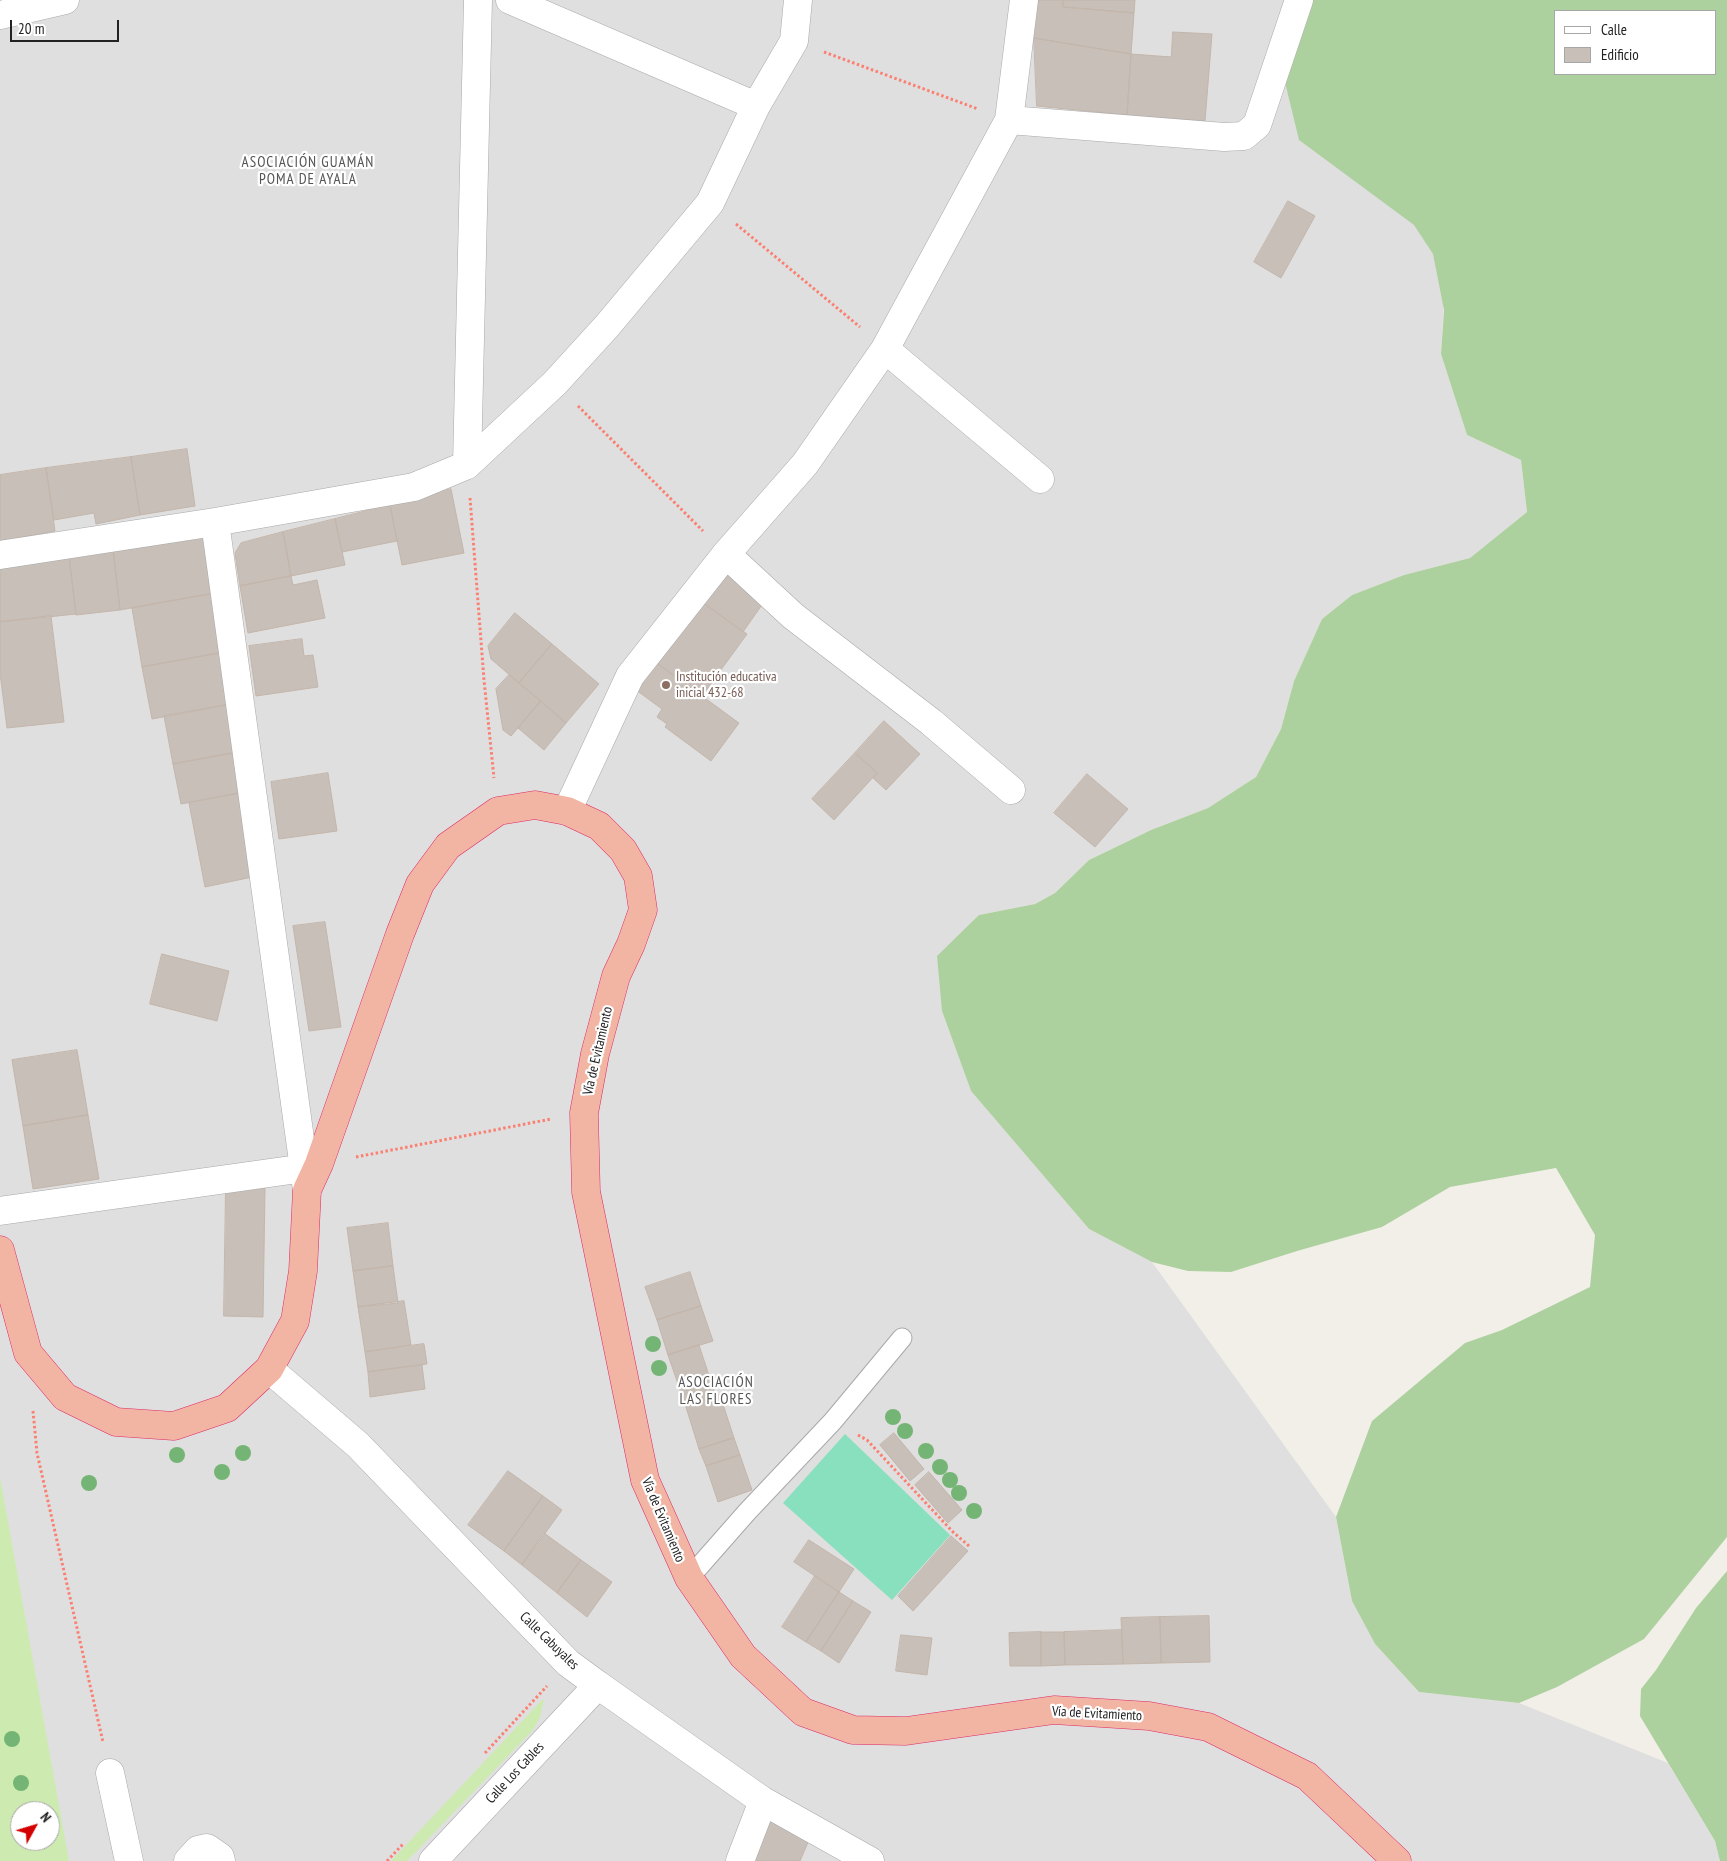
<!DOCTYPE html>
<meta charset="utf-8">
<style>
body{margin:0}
#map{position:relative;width:1727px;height:1861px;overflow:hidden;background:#f2efe9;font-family:"PT Sans Narrow",sans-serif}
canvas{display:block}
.legend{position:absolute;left:1554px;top:10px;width:162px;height:65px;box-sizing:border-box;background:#fff;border:1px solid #a7a7a7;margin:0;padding:6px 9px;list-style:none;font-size:15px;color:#222}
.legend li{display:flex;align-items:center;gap:10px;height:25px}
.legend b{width:25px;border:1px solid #a7a7a7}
.north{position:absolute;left:10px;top:1801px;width:50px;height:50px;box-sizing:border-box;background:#fff;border:1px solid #a7a7a7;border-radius:50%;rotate:51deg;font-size:14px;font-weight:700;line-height:20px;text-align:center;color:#222}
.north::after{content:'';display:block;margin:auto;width:18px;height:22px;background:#d40000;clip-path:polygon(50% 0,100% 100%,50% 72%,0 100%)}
.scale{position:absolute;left:10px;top:20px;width:109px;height:22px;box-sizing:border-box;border:2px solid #222;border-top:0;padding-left:6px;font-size:15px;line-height:18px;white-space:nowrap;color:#222;-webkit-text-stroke:4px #fff;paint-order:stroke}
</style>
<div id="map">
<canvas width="1727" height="1861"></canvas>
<ul class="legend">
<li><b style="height:6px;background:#fff"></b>Calle</li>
<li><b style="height:14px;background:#c7bfb8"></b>Edificio</li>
</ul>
<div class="north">N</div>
<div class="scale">20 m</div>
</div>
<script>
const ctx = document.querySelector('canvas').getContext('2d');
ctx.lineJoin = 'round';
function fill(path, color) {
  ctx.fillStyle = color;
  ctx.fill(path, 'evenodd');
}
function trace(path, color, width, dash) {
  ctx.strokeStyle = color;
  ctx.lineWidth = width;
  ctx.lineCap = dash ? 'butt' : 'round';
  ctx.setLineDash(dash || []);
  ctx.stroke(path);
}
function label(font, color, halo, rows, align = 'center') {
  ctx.font = font + ' "PT Sans Narrow",sans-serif';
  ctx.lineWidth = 4.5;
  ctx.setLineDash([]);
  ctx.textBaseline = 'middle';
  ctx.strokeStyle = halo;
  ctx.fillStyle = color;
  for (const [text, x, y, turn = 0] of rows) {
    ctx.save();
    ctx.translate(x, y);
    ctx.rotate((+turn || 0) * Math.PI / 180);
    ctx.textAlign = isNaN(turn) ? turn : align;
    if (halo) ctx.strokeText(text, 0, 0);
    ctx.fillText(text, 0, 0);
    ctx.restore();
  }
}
fill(new Path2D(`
 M0,0H1460L1441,354L1467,435L1521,460L1527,512L1470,558L1404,575L1352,595L1322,619L1294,681L1281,729L1256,777L1208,808L1151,830L1089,860L1055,893L1035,904L979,915L942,1011L971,1091L1089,1229L1152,1262L1336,1517L1352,1601L1375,1644L1419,1692L1519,1703L1668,1763L1715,1841L1720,1861H0ZM20,1811H50V1841H20Z`), '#e0dfdf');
fill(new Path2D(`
 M0,1477L69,1861H0ZM20,1811H50V1841H20Z
 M542,1700H544L540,1717L533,1730L407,1861H391Z`), '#cdebb0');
fill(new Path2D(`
 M1286,0H1727V1537L1644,1639L1557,1687L1519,1703L1419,1692L1375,1644L1352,1601L1336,1517L1372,1421L1465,1343L1502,1330L1590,1287L1595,1235L1556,1168L1450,1187L1382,1227L1297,1251L1231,1272L1188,1271L1152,1262L1089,1229L971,1091L942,1011L937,956L979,915L1035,904L1055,893L1089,860L1151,830L1208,808L1256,777L1281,729L1294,681L1322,619L1352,595L1404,575L1470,558L1527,512L1521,460L1467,435L1441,354L1444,310L1433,254L1414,225L1299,140L1283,74ZM1556,11H1716V74H1556Z
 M1727,1571V1861H1720L1715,1841L1640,1716L1641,1689L1656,1670L1696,1608Z`), '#add19e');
fill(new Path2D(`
 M845,1434L950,1535L892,1600L783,1503Z`), '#88e0be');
const building = new Path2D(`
 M1038,0H1063V7L1134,13L1131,54L1034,38Z
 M1063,0H1135L1134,13L1063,7Z
 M1173,32L1212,34L1205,121L1127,115L1131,54L1171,57Z
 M1034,38L1131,54L1127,115L1037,106Z
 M1288,201L1315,216L1281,278L1254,262Z
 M187,449L195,506L140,515L131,457Z
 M131,457L140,515L96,524L94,513L54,520L46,468Z
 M46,468L55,531L0,541V475Z
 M451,489L464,553L402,565L390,505Z
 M390,505L397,541L342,552L335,519Z
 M335,519L345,565L291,576L283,532Z
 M283,532L291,576L240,586L235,553L241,543Z
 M208,533L216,593L120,610L113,549Z
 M113,549L120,610L76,615L69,556Z
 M69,556L76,614L0,622V568Z
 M728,572L766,599L743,632L702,602Z
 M291,576L293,585L317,580L325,618L248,633L240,586Z
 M216,593L225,652L142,667L132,608Z
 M702,602L747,634L702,696L654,661Z
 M515,613L552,644L519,683L491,659L488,646Z
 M51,616L64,722L7,728L0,673V622Z
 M302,639L304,656L313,655L318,687L256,696L249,646Z
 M552,644L599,684L566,723L519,683Z
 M225,652L232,704L152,719L142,667Z
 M654,661L739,723L711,761L665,727L667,724L657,717L662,709L632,687Z
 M509,675L541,701L511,736L503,730L496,689Z
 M541,701L566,723L544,750L518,728Z
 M232,704L239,752L173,764L164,716Z
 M884,721L920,754L886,790L873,778L877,773L855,753Z
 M239,752L245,792L181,804L173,764Z
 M855,753L877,773L834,820L812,799Z
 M328,773L337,831L279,839L271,782Z
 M1087,774L1128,809L1095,847L1054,813Z
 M245,792L257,876L205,887L189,803Z
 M325,922L341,1027L309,1031L293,926Z
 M162,954L229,971L217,1021L150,1004Z
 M77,1050L88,1115L23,1126L12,1060Z
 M88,1115L99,1179L33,1189L23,1126Z
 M226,1187L265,1188L263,1317L224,1316Z
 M388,1223L393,1266L353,1271L347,1228Z
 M393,1266L398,1303L358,1307L353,1271Z
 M690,1272L701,1306L657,1320L645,1287Z
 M404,1301L411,1345L365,1352L358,1307Z
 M701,1306L713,1341L668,1355L657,1320Z
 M424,1344L427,1364L368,1372L365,1352Z
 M699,1345L716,1397L686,1407L668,1355Z
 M422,1365L425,1389L370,1397L368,1372Z
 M720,1395L734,1438L699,1449L686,1407Z
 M894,1433L924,1469L910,1481L880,1445Z
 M734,1438L740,1455L706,1466L699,1449Z
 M740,1455L752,1490L718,1502L706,1466Z
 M508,1471L543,1496L504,1551L468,1525Z
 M929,1472L962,1510L948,1523L915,1485Z
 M543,1496L562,1510L522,1565L504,1551Z
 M544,1533L581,1560L557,1593L522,1565Z
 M951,1536L968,1551L913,1611L898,1596Z
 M809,1540L854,1569L839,1592L794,1562Z
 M581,1560L612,1582L587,1617L557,1593Z
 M815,1576L839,1592L806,1642L782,1627Z
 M839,1592L853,1601L821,1651L806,1642Z
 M853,1601L871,1612L839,1663L821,1651Z
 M1209,1616L1210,1662L1161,1663L1160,1617Z
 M1160,1617L1161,1663L1123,1664L1121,1618Z
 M1122,1630L1123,1664L1065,1665L1064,1632Z
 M1041,1632H1064L1065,1665L1041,1666Z
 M1041,1632V1666H1010L1009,1633Z
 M901,1635L932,1638L927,1675L896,1671Z
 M773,1818L811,1835L800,1861H755Z`);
fill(building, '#c7bfb8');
trace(building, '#c4b6ab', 1);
const service = new Path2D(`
 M689,1578L747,1512L833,1421L902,1338`);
const minor = new Path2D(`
 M510,0L756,106
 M0,15L65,0
 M1009,120L1224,137L1244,136L1257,125L1299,0
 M885,349L1040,479
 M467,465L478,0
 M215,522L307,1190
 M726,554L793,616L931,722L1011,790
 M0,555L215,522L414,487L467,465L555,383L607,326L710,203L756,106L794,41L798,0
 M567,811L630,676L726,554L805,464L885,349L1009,120L1024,0
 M0,1211L305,1168
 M598,1685L763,1801L870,1861
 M110,1773L129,1861
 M188,1861L198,1850L207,1848L220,1857L221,1861
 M740,1861L763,1801`);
const tertiary = new Path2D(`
 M269,1369L358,1445L568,1663L598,1685L433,1861`);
const trunk = new Path2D(`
 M0,1250L28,1353L65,1397L116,1422L174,1426L227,1408L269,1369L295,1321L303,1271L307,1190L319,1164L400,934L420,884L448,846L498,811L535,805L567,811L599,826L623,850L638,876L643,910L631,944L616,976L595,1054L584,1113L586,1192L645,1480L689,1578L743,1656L803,1712L853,1730L906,1731L1054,1710L1149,1716L1208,1727L1307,1776L1397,1861`);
trace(service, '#a9a9a9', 21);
trace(minor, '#a9a9a9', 29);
trace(tertiary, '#a9a9a9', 29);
trace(trunk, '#dc2a67', 29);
trace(new Path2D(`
 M824,52L978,109
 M736,224L860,327
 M578,406L703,531
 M470,498L484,680L494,778
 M356,1157L551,1119
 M33,1411L37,1453L103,1742
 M858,1435L867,1440L953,1532L969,1546
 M485,1753L547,1686
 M387,1861L404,1843`), '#fa8072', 3, [2.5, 2.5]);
trace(service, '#fff', 19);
trace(minor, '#fff', 28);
trace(tertiary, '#fff', 28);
trace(trunk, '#f2b4a3', 28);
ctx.fillStyle = '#74b475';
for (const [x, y] of [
 [653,1344],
 [659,1368],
 [893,1417],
 [905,1431],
 [926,1451],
 [243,1453],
 [177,1455],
 [940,1467],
 [222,1472],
 [950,1480],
 [89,1483],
 [959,1493],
 [974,1511],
 [12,1739],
 [21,1783]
]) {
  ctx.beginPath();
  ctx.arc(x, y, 8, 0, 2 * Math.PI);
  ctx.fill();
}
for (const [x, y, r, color] of [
 [666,685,5,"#8d6e63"]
]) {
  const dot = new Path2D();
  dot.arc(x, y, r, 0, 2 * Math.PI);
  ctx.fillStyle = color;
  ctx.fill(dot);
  trace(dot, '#fff', 2);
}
label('14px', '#785e54', '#fff', [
 ["Institución educativa",676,677],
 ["inicial 432-68",676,693]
], 'left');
label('14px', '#222', '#fff', [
 ["Vía de Evitamiento",598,1051,-77],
 ["Vía de Evitamiento",663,1520,67],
 ["Calle Cabuyales",549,1641,44],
 ["Vía de Evitamiento",1097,1714,3],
 ["Calle Los Cables",515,1773,-47]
]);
ctx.letterSpacing = '1px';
label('15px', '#555', '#fff', [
 ["ASOCIACIÓN GUAMÁN",308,163],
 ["POMA DE AYALA",308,180],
 ["ASOCIACIÓN",716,1383],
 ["LAS FLORES",716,1400]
]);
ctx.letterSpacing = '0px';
</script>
